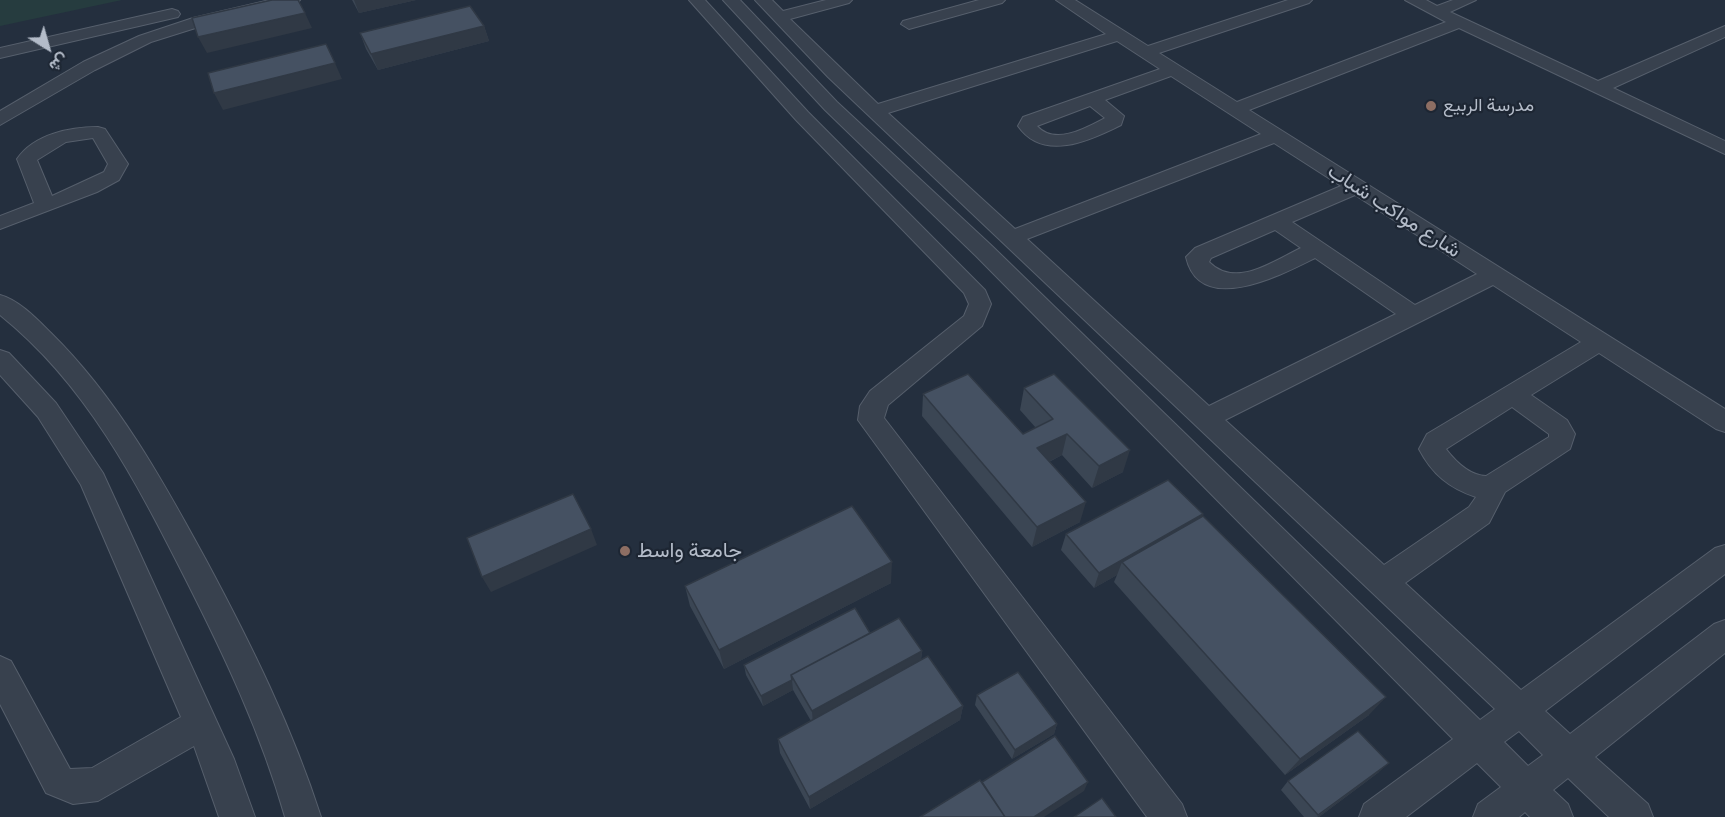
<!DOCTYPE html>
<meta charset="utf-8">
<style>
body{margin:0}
#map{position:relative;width:1725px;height:817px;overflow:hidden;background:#242f3e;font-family:Cabin,Vazirmatn,sans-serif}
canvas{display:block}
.north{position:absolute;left:18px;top:18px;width:60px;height:60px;-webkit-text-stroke:4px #1d2633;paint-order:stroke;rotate:143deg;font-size:16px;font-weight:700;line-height:24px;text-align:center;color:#b4bcc9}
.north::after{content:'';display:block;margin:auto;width:21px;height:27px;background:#b4bcc9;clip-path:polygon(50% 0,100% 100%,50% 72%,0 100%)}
</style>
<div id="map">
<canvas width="1725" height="817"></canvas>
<div class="north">ش</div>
</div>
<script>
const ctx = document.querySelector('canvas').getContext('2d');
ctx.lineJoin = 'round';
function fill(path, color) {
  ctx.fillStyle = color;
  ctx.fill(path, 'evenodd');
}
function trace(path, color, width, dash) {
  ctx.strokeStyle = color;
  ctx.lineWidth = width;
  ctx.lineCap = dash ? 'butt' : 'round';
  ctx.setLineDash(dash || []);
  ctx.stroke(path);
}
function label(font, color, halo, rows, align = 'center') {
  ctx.font = font + ' Cabin,Vazirmatn,sans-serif';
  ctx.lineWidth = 4.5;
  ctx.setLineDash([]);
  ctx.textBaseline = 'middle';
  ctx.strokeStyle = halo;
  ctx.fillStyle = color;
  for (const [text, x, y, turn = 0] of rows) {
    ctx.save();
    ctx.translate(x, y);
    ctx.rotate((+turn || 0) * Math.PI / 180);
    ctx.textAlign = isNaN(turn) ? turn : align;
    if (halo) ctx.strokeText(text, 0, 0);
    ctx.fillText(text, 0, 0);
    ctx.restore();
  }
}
fill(new Path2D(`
 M0,0H122L0,26Z`), '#263c3f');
const minor = new Path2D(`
 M270,0H300L297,3L205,25L151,42L95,70L0,125V111L83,62L139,36L193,18Z
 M689,0H705L808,112L985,290L991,304L982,326L888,405L884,418L1182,804L1187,817H1147L858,420L860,406L870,391L964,316L969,304L964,293L796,120Z
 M723,0H740L837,102L992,246L1480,720L1495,709L828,77L755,0H772L783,11L826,0H852L849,3L790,19L878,104L1106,34L1056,0H1075L1148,46L1288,0H1312L1309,3L1159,53L1237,102L1446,22L1405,0H1426L1437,6L1453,0H1476L1450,12L1598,81L1725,26V37L1613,88L1725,141V154L1459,28L1249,110L1725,409V432L1716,429L1599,353L1531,395L1567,420L1575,434L1570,449L1505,492L1489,523L1405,583L1521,690L1715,548L1725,545V574L1545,711L1570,734L1714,624L1725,620V653L1595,757L1648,804L1653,817H1609L1568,778L1553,790L1568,804L1573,817H1530L1525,812L1519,817H1473L1478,804L1501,787L1477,763L1406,817H1359L1364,804L1453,739L976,256L825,110ZM1117,41L1160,69L1023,117L1018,126C1043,162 1089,141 1121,125L1124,116L1105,100L1171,76L1261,134L1015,229L888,113ZM1090,106L1105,118C1086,128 1055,146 1037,126ZM1274,143L1341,186L1195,248L1186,257C1200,318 1283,274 1315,258L1396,314L1209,406L1027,239ZM1355,195L1477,274L1415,305L1292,222ZM1275,230L1301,248C1273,261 1236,289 1209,262L1211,258ZM1493,285L1581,342L1427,434L1419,449C1432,474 1449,488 1476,497L1469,507L1384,565L1225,420ZM1512,407L1549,434V437L1486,476C1469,475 1456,462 1446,449ZM1519,731L1543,755L1528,766L1504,742Z
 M979,0H1005L1002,3L909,29L901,24L903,21Z
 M172,9L178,11L180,14L178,17L0,58V48Z
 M98,127L105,129L128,164L119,180L97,192L0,229V216L34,203L17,159C34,134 70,127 98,127ZM93,138L108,164L104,172L52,196L37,160L66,142Z
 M0,295C19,300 37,319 51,333C117,398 162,479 206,560C251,644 292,727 321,817H285C261,733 224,655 185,578C136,481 86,384 0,315Z
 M0,350L9,353L56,403L103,473L234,759L255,817H219L194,746L98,801L73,804L46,793L0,704V656L11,661L70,769L92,768L181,717L81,485L38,417L0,375Z`);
trace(minor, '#565f6c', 2);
fill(minor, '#38414e');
fill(new Path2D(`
 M352,0H416L359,13Z
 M484,26L489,41L378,70L366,49L360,33Z
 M1024,388L1123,472L1092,488L1062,455L1049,462L1080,522L1032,547L922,416L923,394L1023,434L1036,428L1020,410Z
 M1202,517L1369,715L1285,775L1114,582L1117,575L1094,588L1061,550L1066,534Z
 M891,583L724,669L690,606L685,586Z
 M870,633L922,651L921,660L963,706L960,720L810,809L780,753L778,739L811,721L793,690L763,706L746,675L744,665Z
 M977,695L1057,724L1054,734L1012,759L975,705Z
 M1379,772L1319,817H1304L1281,790L1288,781Z`), '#3b4654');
fill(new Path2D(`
 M354,0H416L359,13Z
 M305,13L312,28L207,53L198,37Z
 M484,26L489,41L378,70L371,54Z
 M335,63L342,79L223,110L214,93Z
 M1067,434L1062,455L1032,470L1037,448Z
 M1130,450L1123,472L1092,488L1099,466Z
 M1086,502L1080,522L1032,547L1037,527Z
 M1203,514L1195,530L1122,562L1117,575L1094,588L1099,573Z
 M591,529L597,545L491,592L482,577Z
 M892,562L891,583L724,669L719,650Z
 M922,651L920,665L813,725L812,711Z
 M792,680L793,690L763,706L761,696Z
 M1386,697L1369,715L1285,775L1300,759Z
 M963,706L960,720L810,809L809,797Z
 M1057,724L1054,734L1012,759L1015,750Z
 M1389,763L1379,772L1319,817H1317Z
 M1088,782L1084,791L1044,817H1034Z`), '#303945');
const building = new Path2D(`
 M272,0H298L305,13L198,37L192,18Z
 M470,6L484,26L371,54L360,33Z
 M326,44L335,63L214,93L208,73Z
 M968,374L1023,434L1053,419L1024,388L1054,374L1130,450L1099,466L1067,434L1037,448L1086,502L1037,527L923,394Z
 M1168,480L1203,514L1099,573L1066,534Z
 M573,494L591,529L482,577L467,538Z
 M852,506L892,562L719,650L685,586Z
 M1203,516L1386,697L1300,759L1122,562Z
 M855,608L870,633L791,675L792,680L761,696L744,665Z
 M899,618L922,651L812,711L791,675Z
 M928,656L963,706L809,797L778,739Z
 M1018,672L1057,724L1015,750L977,695Z
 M1358,731L1389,763L1318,815L1288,781Z
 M1055,736L1088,782L1034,817H1005L982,782Z
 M980,780L1005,817H920Z
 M1102,798L1116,817H1074Z`);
fill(building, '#455162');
trace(building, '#303945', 1.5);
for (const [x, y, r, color] of [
 [1431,106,6,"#8d6e63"],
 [625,551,6,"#8d6e63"]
]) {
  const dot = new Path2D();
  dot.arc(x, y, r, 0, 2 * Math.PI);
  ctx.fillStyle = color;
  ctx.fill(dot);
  trace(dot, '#1d2633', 2);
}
label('18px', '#b4bcc9', '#1d2633', [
 ["مدرسة الربيع",1443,106]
], 'left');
label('21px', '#b4bcc9', '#1d2633', [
 ["شارع مواكب شباب",1394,211,33]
]);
label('21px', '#b4bcc9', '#1d2633', [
 ["جامعة واسط",637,551]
], 'left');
</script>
